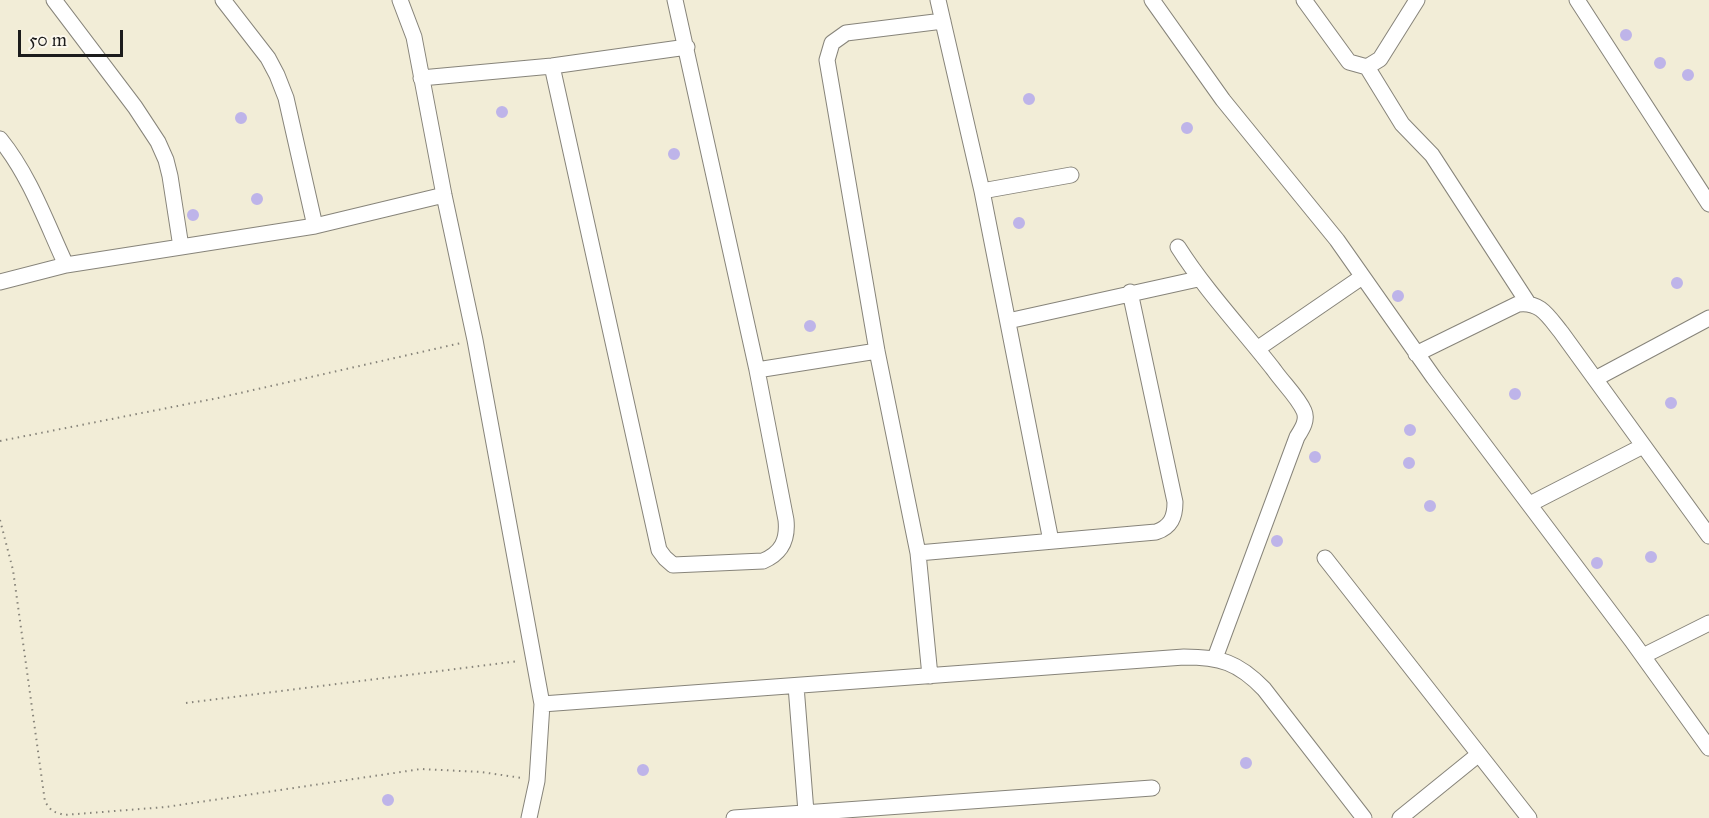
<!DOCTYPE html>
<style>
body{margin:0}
#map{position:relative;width:1709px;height:818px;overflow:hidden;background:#f2edd7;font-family:"IM FELL Great Primer",serif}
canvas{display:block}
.scale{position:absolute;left:18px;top:30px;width:105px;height:27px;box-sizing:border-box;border:3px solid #1c1c1c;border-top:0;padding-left:8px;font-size:18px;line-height:21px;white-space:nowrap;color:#1c1c1c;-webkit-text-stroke:4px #fbf7ec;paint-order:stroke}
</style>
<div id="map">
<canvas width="1709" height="818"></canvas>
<div class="scale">50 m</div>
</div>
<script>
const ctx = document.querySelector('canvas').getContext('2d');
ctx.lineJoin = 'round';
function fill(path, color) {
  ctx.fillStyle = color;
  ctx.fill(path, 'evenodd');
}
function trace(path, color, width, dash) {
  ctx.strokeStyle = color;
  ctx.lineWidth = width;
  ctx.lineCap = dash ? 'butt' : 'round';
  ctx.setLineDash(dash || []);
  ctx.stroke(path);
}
fill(new Path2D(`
 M1620 35a6 6 0 1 1 12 0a6 6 0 1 1-12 0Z
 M1654 63a6 6 0 1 1 12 0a6 6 0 1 1-12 0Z
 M1682 75a6 6 0 1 1 12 0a6 6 0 1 1-12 0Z
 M1023 99a6 6 0 1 1 12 0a6 6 0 1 1-12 0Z
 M496 112a6 6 0 1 1 12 0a6 6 0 1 1-12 0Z
 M235 118a6 6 0 1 1 12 0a6 6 0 1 1-12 0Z
 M1181 128a6 6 0 1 1 12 0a6 6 0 1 1-12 0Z
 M668 154a6 6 0 1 1 12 0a6 6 0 1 1-12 0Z
 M251 199a6 6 0 1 1 12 0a6 6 0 1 1-12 0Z
 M187 215a6 6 0 1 1 12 0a6 6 0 1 1-12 0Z
 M1013 223a6 6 0 1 1 12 0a6 6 0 1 1-12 0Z
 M1671 283a6 6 0 1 1 12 0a6 6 0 1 1-12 0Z
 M1392 296a6 6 0 1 1 12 0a6 6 0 1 1-12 0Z
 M804 326a6 6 0 1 1 12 0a6 6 0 1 1-12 0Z
 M1509 394a6 6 0 1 1 12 0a6 6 0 1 1-12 0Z
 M1665 403a6 6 0 1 1 12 0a6 6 0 1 1-12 0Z
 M1404 430a6 6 0 1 1 12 0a6 6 0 1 1-12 0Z
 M1309 457a6 6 0 1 1 12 0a6 6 0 1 1-12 0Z
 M1403 463a6 6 0 1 1 12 0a6 6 0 1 1-12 0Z
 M1424 506a6 6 0 1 1 12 0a6 6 0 1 1-12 0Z
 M1271 541a6 6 0 1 1 12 0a6 6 0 1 1-12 0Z
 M1645 557a6 6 0 1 1 12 0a6 6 0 1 1-12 0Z
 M1591 563a6 6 0 1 1 12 0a6 6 0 1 1-12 0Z
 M1240 763a6 6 0 1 1 12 0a6 6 0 1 1-12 0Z
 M637 770a6 6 0 1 1 12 0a6 6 0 1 1-12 0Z
 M382 800a6 6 0 1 1 12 0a6 6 0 1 1-12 0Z`), '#beb4e9');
const minor = new Path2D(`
 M54,0L135,107L158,142L166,160L170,176L181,247L315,226L444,195
 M223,0L268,58L277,75L286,98L315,226
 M400,0L414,37L444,195L475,340L542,704L537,781L529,818
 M938,0L982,191L1051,541
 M1152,0L1223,100L1337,240L1434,378L1632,641L1709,748
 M1304,0L1349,62L1367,67L1380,59L1417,0
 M1577,0L1709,204
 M552,66L659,550L665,558L673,565L763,561C782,553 788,540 786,520L757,370L675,0
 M1367,67L1402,124L1432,155L1528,303
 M421,78L552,66L687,47
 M0,139C30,176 46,222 66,265
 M982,191L1071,175
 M1178,247C1206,291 1242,329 1274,370C1283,383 1298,397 1304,411C1308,420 1302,429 1297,437L1215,658
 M0,282L66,265L181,247
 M1008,321L1198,279
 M1257,349L1362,277
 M1416,354L1518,304C1540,301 1548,316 1561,332L1709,536
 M757,370L877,351
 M1595,379L1709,318
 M1530,504L1643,446
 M918,553L1156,532C1171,527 1175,517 1175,502L1130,292
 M1325,558L1529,818
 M1643,656L1709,623
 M930,676L918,553L877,351L827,60L832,43L846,33L943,21
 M796,686L806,812
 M542,704L1184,657C1220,657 1238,662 1264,689L1364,818
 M734,818L1152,788
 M1400,818L1479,754`);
trace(minor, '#87847a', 17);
trace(new Path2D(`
 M0,441L218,398L461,343
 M0,520L13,570L45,802L52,811L64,815L166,807L421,769L481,772L522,778
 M186,703L519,661`), '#87847a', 2, [1.5, 4.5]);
trace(minor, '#fff', 15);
</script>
